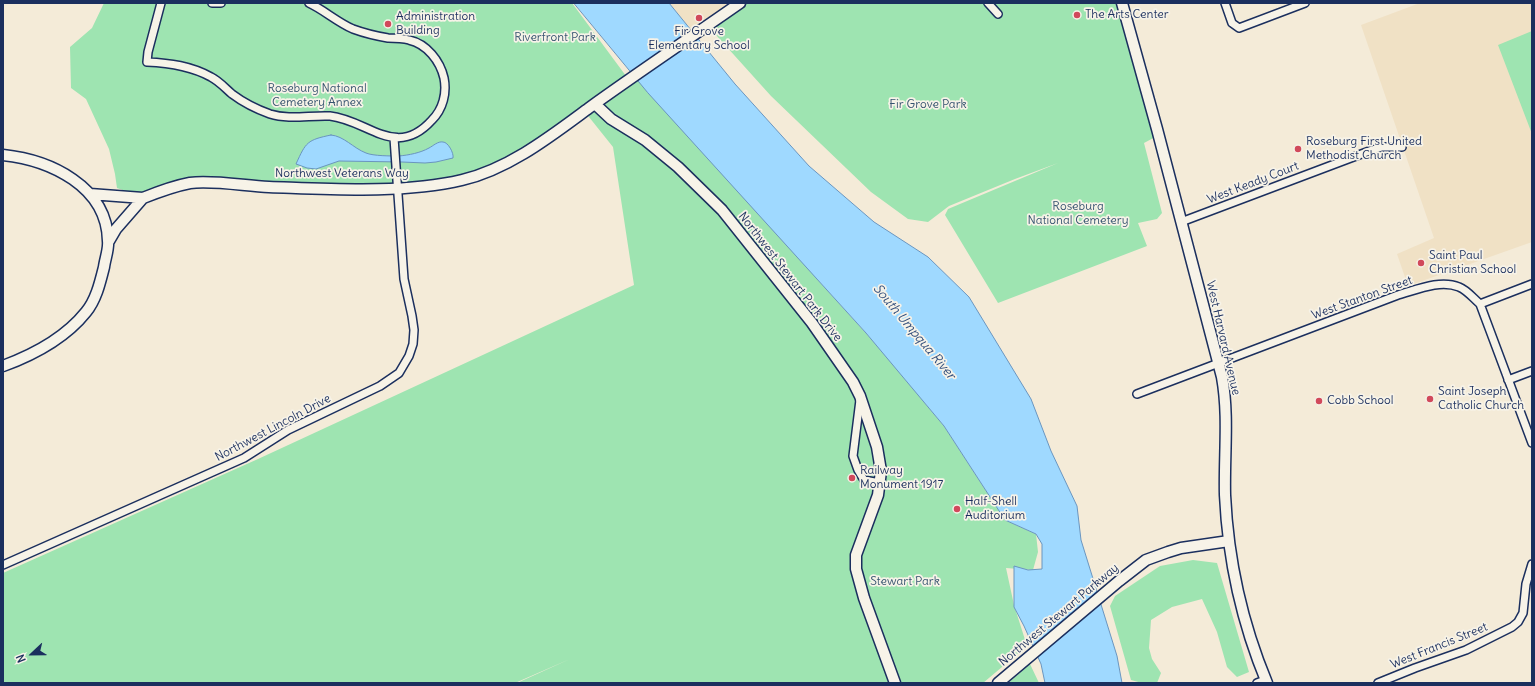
<!DOCTYPE html>
<style>
body{margin:0}
#map{position:relative;width:1535px;height:686px;overflow:hidden;background:#f4ebd8;font-family:Delius,sans-serif}
canvas{display:block}
.frame{position:absolute;inset:0;border:4px solid #1b2f5e;pointer-events:none}
.north{position:absolute;left:12px;top:634px;width:40px;height:40px;-webkit-text-stroke:3px #f7f3e8;paint-order:stroke;rotate:248deg;font-size:11px;font-weight:700;line-height:16px;text-align:center;color:#1b2f5e}
.north::after{content:'';display:block;margin:auto;width:14px;height:18px;background:#1b2f5e;clip-path:polygon(50% 0,100% 100%,50% 72%,0 100%)}
</style>
<div id="map">
<canvas width="1535" height="686"></canvas>
<div class="frame"></div>
<div class="north">N</div>
</div>
<script>
const ctx = document.querySelector('canvas').getContext('2d');
ctx.lineJoin = 'round';
function fill(path, color) {
  ctx.fillStyle = color;
  ctx.fill(path, 'evenodd');
}
function trace(path, color, width, dash) {
  ctx.strokeStyle = color;
  ctx.lineWidth = width;
  ctx.lineCap = dash ? 'butt' : 'round';
  ctx.setLineDash(dash || []);
  ctx.stroke(path);
}
function label(font, color, halo, rows, align = 'center') {
  ctx.font = font + ' Delius,sans-serif';
  ctx.lineWidth = 3.5;
  ctx.setLineDash([]);
  ctx.textBaseline = 'middle';
  ctx.strokeStyle = halo;
  ctx.fillStyle = color;
  for (const [text, x, y, turn = 0] of rows) {
    ctx.save();
    ctx.translate(x, y);
    ctx.rotate((+turn || 0) * Math.PI / 180);
    ctx.textAlign = isNaN(turn) ? turn : align;
    if (halo) ctx.strokeText(text, 0, 0);
    ctx.fillText(text, 0, 0);
    ctx.restore();
  }
}
fill(new Path2D(`
 M669,3H740L694,34Z
 M1420,3H1532V242L1408,286L1397,254L1434,238L1361,25Z`), '#f0e1c5');
fill(new Path2D(`
 M104,3H572L629,80L661,57L818,280L883,352L944,426L1005,520L1036,534L1038,552L1033,570L1006,568L1014,605L1027,646L983,683H517L570,659L515,683H3V573L258,459L634,285L613,147L585,112L534,146L461,180L417,186H177L134,194L117,188L115,174L109,149L86,99L71,88L70,47L92,28Z
 M743,3H1122L1159,135L1144,143L1162,213L1157,219L1138,223L1147,246L998,303L945,215L948,209L1058,163L1015,179L949,206L928,222L908,219L871,192L771,96L707,25Z
 M1532,31V134L1498,45Z
 M1193,560L1217,563L1249,672L1237,677L1227,667L1217,632L1202,599L1172,607L1151,620L1149,648L1152,659L1161,673L1157,683H1142L1131,680L1110,606L1115,596L1160,566Z
 M1030,664L1039,683H1008Z`), '#9ee4b1');
const water = new Path2D(`
 M574,3H669L735,84L809,166L874,222L928,257L969,297L1031,399L1051,451L1077,506L1081,540L1117,656L1122,683H1045L1041,664L1024,626L1014,607V566L1028,570L1042,569V544L1036,534L1005,520L944,426L866,333L648,93Z
 M331,135C344,136 353,148 366,153C373,156 391,156 399,156C409,155 420,153 429,148C433,146 438,141 443,142C448,142 454,153 453,158L436,162L425,163L402,162L339,161L316,169L307,168L296,164C306,142 307,140 331,135Z`);
fill(water, '#9fd9ff');
trace(water, '#6a95bf', 1);
const street = new Path2D(`
 M161,3L148,52L147,62C170,63 191,66 211,77C219,81 225,88 232,94C244,103 256,109 270,114C289,120 310,115 330,116C368,120 396,160 432,120C443,109 447,93 444,78C440,61 427,44 409,40C402,38 395,38 388,38C376,36 364,33 353,29C337,22 324,10 309,3
 M212,3H221
 M988,3L998,14
 M1225,3L1232,23L1239,28L1305,3
 M1181,222L1372,150L1382,147H1402
 M1480,304L1532,284
 M1508,380L1532,371
 M1137,394L1398,295C1416,290 1440,279 1459,287C1467,290 1473,298 1480,304L1532,443
 M860,400L853,456L858,470L864,480L880,483
 M3,565L244,458L288,430L380,386L399,373L409,356L413,344L414,330L412,316L404,279L394,138
 M1257,683L1265,680
 M1378,683L1415,668L1466,650L1512,627L1518,622L1523,613L1526,584L1532,564`);
const secondary = new Path2D(`
 M1122,3L1157,129L1222,377C1229,416 1224,455 1225,495C1228,559 1242,623 1267,683
 M595,104L611,119L645,140L678,167L722,210L812,323L853,382L860,396L877,447L881,471L878,495L856,555V569L864,598L895,683
 M3,155C50,160 107,186 108,241C109,249 105,259 104,267C100,283 96,300 86,312C66,337 33,355 3,366
 M90,194L143,198L116,229L109,241
 M143,198C158,192 174,186 190,183C213,180 245,186 269,187C329,189 403,194 462,180C509,169 551,136 589,108C639,72 690,38 740,3
 M998,683L1119,581L1146,560L1168,552L1181,548L1229,541`);
trace(street, '#1b2f5e', 10);
trace(secondary, '#1b2f5e', 13);
trace(street, '#f7f3e8', 7);
trace(secondary, '#f7f3e8', 10);
for (const [x, y, r, color] of [
 [1077,15,4,"#d1495b"],
 [699,18,4,"#d1495b"],
 [388,24,4,"#d1495b"],
 [1298,149,4,"#d1495b"],
 [1421,263,4,"#d1495b"],
 [1430,399,4,"#d1495b"],
 [1319,401,4,"#d1495b"],
 [852,478,4,"#d1495b"],
 [957,509,4,"#d1495b"]
]) {
  const dot = new Path2D();
  dot.arc(x, y, r, 0, 2 * Math.PI);
  ctx.fillStyle = color;
  ctx.fill(dot);
  trace(dot, '#f7f3e8', 1.5);
}
label('12px', '#1b2f5e', '#f7f3e8', [
 ["The Arts Center",1085,15],
 ["Administration",396,17],
 ["Building",396,31],
 ["Fir Grove",699,32,"center"],
 ["Elementary School",699,46,"center"],
 ["Roseburg First United",1306,142],
 ["Methodist Church",1306,156],
 ["Saint Paul",1429,256],
 ["Christian School",1429,270],
 ["Saint Joseph",1438,392],
 ["Catholic Church",1438,406],
 ["Cobb School",1327,401],
 ["Railway",860,471],
 ["Monument 1917",860,485],
 ["Half-Shell",965,502],
 ["Auditorium",965,516]
], 'left');
label('12px', '#35536f', '#f7f3e8', [
 ["Riverfront Park",555,38],
 ["Roseburg National",317,89],
 ["Cemetery Annex",317,103],
 ["Fir Grove Park",928,105],
 ["Roseburg",1078,207],
 ["National Cemetery",1078,221],
 ["Stewart Park",905,582]
]);
label('12px', '#1b2f5e', '#f7f3e8', [
 ["Northwest Veterans Way",342,174],
 ["West Keady Court",1253,183,-21],
 ["Northwest Stewart Park Drive",790,277,52],
 ["West Stanton Street",1362,298,-20],
 ["West Harvard Avenue",1223,338,77],
 ["Northwest Lincoln Drive",273,428,-28],
 ["Northwest Stewart Parkway",1059,615,-40],
 ["West Francis Street",1439,646,-22]
]);
label('italic 13px', '#35517e', '#f7f3e8', [
 ["South Umpqua River",914,332,50]
]);
</script>
